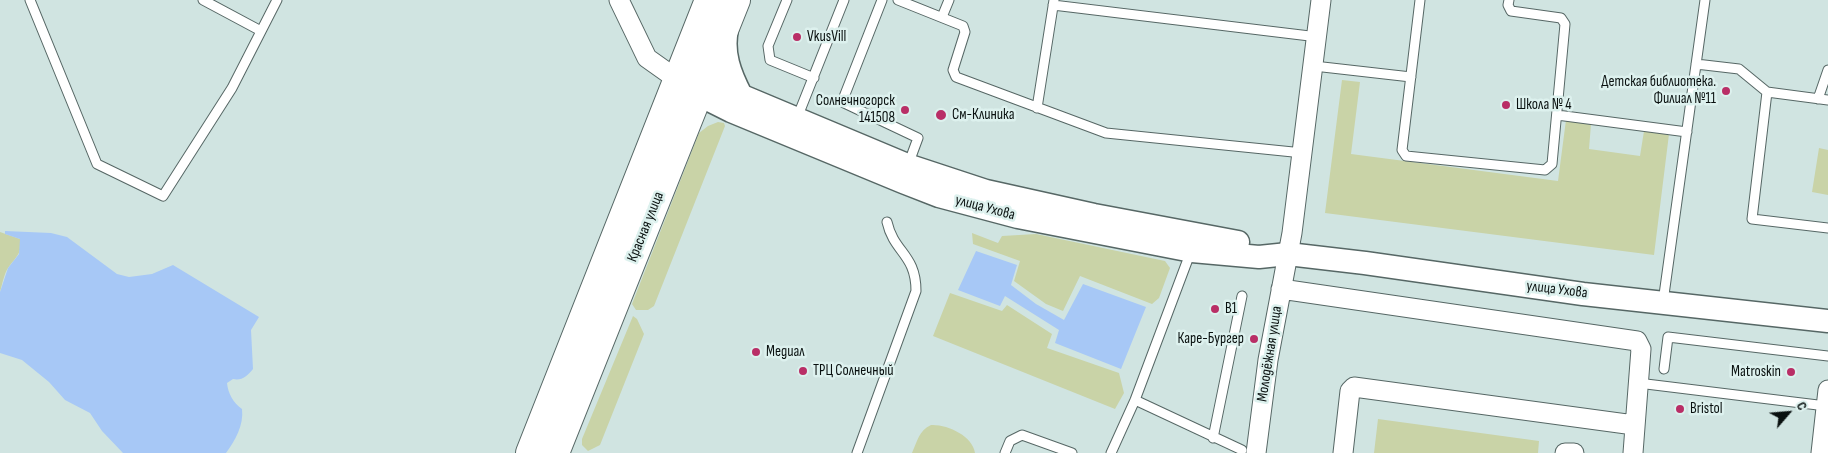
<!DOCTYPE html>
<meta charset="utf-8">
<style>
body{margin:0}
#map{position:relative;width:1828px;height:453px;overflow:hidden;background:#d0e4e1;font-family:"Sofia Sans Condensed",sans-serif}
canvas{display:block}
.north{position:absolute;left:1763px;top:388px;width:50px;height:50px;-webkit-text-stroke:4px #ddf1ee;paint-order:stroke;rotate:63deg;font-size:14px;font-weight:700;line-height:20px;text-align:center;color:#09100f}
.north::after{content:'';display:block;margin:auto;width:18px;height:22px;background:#09100f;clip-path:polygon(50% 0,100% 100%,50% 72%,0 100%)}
</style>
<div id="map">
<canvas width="1828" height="453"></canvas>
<div class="north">С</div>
</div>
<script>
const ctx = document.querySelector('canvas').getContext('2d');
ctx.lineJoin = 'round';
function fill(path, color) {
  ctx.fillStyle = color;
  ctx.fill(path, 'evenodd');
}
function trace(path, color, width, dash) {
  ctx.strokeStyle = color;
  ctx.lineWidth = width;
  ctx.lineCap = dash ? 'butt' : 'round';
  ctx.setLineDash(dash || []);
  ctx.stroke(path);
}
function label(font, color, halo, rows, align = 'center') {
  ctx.font = font + ' "Sofia Sans Condensed",sans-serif';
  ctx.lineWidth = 5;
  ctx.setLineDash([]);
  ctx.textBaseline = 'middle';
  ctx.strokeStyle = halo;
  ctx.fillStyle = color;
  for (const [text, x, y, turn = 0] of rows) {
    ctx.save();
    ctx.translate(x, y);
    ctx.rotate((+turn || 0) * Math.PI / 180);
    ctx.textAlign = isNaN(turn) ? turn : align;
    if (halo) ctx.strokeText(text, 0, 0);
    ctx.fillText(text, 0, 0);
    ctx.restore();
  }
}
fill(new Path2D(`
 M1342,80L1360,82L1351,154L1558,181L1566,120L1591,124L1589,149L1640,156L1644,131L1669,134L1654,255L1325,213Z
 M718,122L724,123L725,126L654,306L648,310H636L632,304L699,133L708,126Z
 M1819,148L1828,150V195L1812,192Z
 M0,232L20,239C23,253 15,258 8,268C4,274 2,285 0,292Z
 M972,233L998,243L1002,236L1036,234L1165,261L1170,268L1159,298L1152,304L1080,276L1063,311L1046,304L1014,281L1020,261L973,244Z
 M950,293L1002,311L1007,305L1052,334L1047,348L1119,373L1124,393L1115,409L933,336Z
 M633,316L637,319L644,334L600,445L588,451L582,445V439Z
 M1378,419L1539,441L1538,453H1374Z
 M931,425C947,424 973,436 975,453H912C917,442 919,430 931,425Z`), '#c9d3a7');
fill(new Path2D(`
 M5,231L51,233L67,237L117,274L129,277L152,274L173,265L259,317L251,330L253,369C247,376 242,381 233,379L227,383C228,393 233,403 242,409C244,425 235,441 226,453H123L102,431L90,413L65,400L49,382L22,360L0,353V292L8,268L19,254L20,239L5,234Z
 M976,251L1017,265L1011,285L1036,304L1064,320L1083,284L1146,307L1121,369L1055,343L1059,330L1005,296L1000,306L958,290Z`), '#a7c8f6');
const service = new Path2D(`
 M30,0L97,164L163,196L232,88L277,0
 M203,0L261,31
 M787,0L768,46L770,60L814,78
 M882,0L842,102L918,138L908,165
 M898,0L963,26L965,32L953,70L956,77L1106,133L1303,153
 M1420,0L1402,150L1406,156L1545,170L1552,164L1565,24L1561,18L1511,11L1508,5L1509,0
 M1053,5L1318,37
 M942,17L949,0
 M1696,64L1739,69L1767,92L1828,100
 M1314,66L1411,77
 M1767,92L1752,219L1828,228
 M1818,99L1828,70
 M1037,108L1054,0
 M1557,115L1687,132
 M797,118L844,0
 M1663,302L1705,0
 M1664,369L1668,337L1828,356
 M1638,383L1826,406
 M1135,400L1242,450
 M1213,438L1242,296
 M857,453L916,291C916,254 894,253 887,222
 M1005,453L1010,441L1022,435L1072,453
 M1111,453L1135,400L1191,251`);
const minor = new Path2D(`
 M619,0L647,58L678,80
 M1281,289L1637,341L1641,349L1633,453
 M1256,453L1268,360L1292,233L1321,0
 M1343,453L1350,391L1354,387L1634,425
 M1565,453H1574
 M1821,453L1828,390`);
const tertiary = new Path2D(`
 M727,29C722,53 730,74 741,95
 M686,80H704L907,165L986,191L1094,215L1238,242
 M685,85L699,95L731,111L903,182L939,196L1018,217L1192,251L1259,257L1288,254L1365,263L1583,294L1828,321`);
const trunk = new Path2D(`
 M530,453L709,0
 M555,453L736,0`);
trace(service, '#566765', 11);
trace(minor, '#566765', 21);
trace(tertiary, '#566765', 25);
trace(trunk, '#566765', 30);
trace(service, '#fff', 9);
trace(minor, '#fff', 19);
trace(tertiary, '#fff', 22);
trace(trunk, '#fff', 28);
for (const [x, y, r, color] of [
 [797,37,5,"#b92e66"],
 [1726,91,5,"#b92e66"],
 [1506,105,5,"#b92e66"],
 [905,110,5,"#b92e66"],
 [941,115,6,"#b92e66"],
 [1215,309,5,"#b92e66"],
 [1254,339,5,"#b92e66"],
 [756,352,5,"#b92e66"],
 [803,371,5,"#b92e66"],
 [1791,372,5,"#b92e66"],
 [1680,409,5,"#b92e66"]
]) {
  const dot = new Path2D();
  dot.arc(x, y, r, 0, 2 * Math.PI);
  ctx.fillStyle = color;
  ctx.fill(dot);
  trace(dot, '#ddf1ee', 2);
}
label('15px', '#09100f', '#ddf1ee', [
 ["VkusVill",807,37],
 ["Детская библиотека.",1716,82,"right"],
 ["Филиал №11",1716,99,"right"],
 ["Солнечногорск",895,101,"right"],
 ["141508",895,118,"right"],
 ["Школа № 4",1516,105],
 ["См-Клиника",952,115],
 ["В1",1225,309],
 ["Каре-Бургер",1244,339,"right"],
 ["Медиал",766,352],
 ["ТРЦ Солнечный",813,371],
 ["Matroskin",1781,372,"right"],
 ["Bristol",1690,409]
], 'left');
label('15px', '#09100f', '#ddf1ee', [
 ["улица Ухова",985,208,15],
 ["Красная улица",646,227,-68],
 ["улица Ухова",1557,290,7],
 ["Молодёжная улица",1270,354,-81]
]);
</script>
